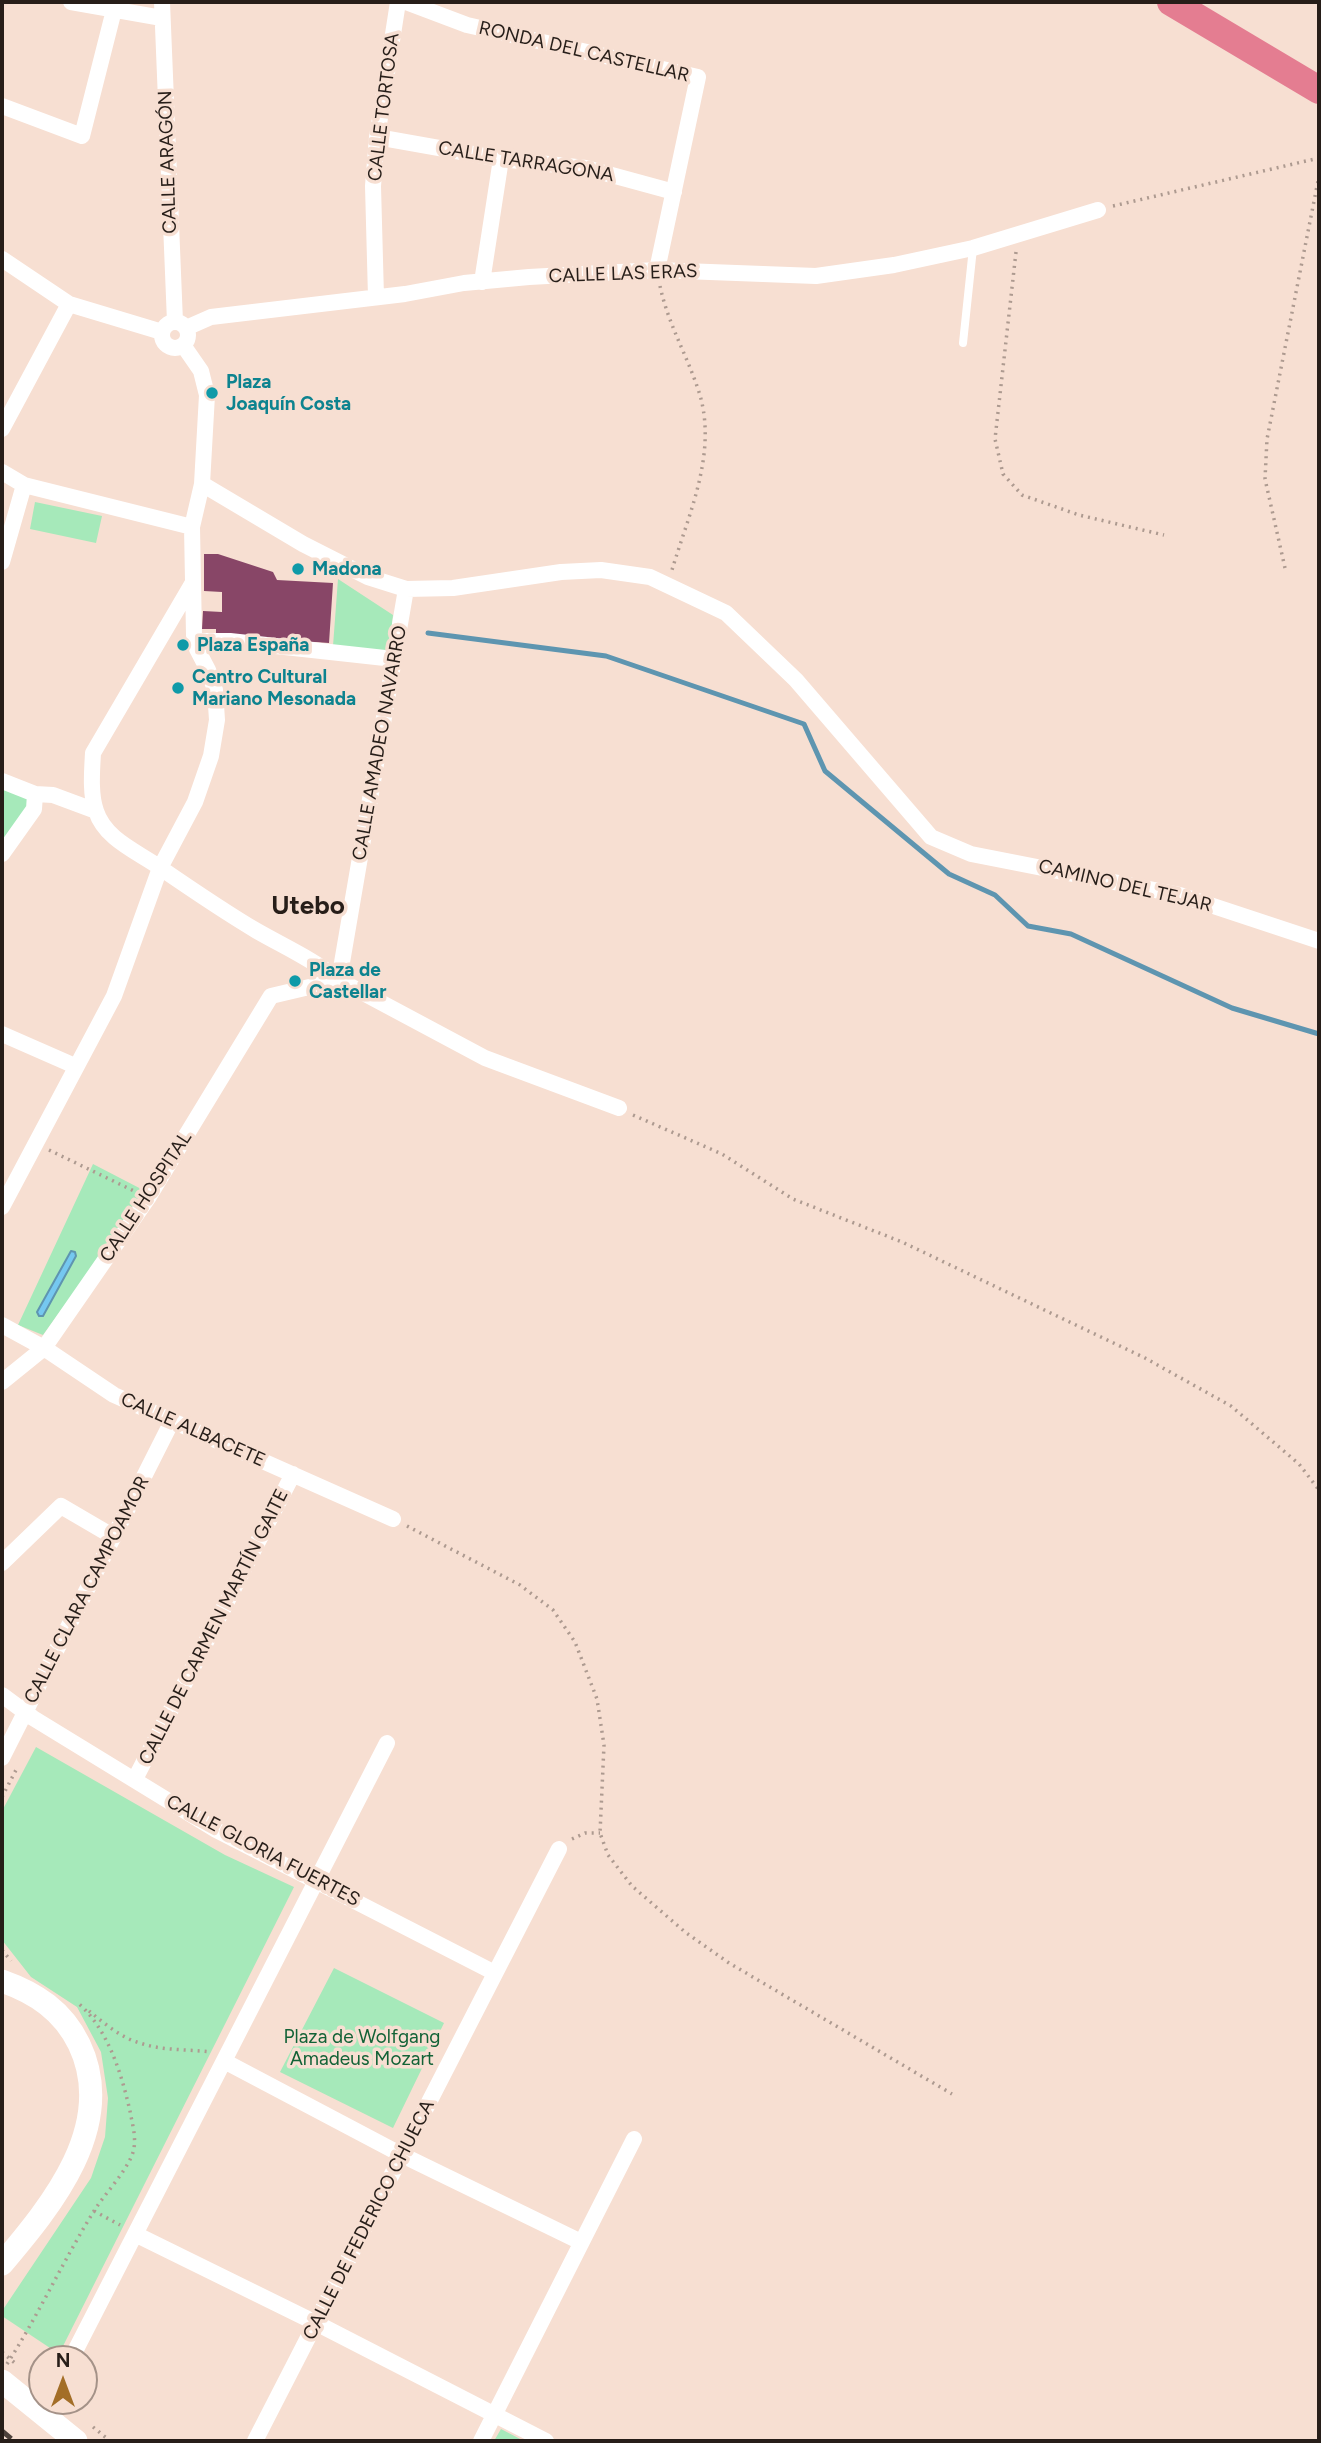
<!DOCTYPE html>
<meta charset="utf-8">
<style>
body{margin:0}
#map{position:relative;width:1321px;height:2443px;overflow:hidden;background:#f7dfd2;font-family:Figtree,sans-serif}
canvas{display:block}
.frame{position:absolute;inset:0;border:4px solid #271e19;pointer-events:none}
.north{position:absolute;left:28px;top:2345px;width:70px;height:70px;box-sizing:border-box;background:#f7dfd2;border:2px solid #a49288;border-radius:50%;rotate:0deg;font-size:19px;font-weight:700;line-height:28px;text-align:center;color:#271e19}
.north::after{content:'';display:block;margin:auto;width:24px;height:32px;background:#a36e27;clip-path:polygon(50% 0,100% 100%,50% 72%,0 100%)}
</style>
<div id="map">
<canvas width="1321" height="2443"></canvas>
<div class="frame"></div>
<div class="north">N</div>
</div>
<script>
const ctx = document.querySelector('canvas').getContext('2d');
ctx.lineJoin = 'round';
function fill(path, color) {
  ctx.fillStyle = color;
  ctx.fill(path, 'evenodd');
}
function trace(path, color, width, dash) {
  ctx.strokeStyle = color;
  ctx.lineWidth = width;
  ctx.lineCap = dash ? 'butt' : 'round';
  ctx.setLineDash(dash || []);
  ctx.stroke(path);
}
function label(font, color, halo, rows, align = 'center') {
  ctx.font = font + ' Figtree,sans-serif';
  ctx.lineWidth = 7;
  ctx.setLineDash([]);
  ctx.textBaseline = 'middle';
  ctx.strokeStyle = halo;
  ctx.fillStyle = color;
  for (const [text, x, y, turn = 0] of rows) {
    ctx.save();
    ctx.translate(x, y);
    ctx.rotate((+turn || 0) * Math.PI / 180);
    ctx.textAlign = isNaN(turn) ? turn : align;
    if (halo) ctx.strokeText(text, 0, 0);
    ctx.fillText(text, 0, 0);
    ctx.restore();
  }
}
fill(new Path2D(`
 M35,502L102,516L96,543L30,529Z
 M338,579L393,615L389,653L333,646Z
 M2,787L30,799V808L2,848Z
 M93,1164L147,1192L43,1335L18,1325Z
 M36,1747L225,1855L294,1887L59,2354L2,2316V2311L91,2178L105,2137L108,2098L101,2052L77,2007L31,1977L2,1940V1811Z
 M334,1968L444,2023L393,2128L280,2072Z
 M501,2429L524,2441H494Z`), '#a6e9ba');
const water = new Path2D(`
 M71,1251L75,1252L76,1256L43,1316H39L37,1312Z`);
fill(water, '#75c8f0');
trace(water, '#5e95b0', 2);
trace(new Path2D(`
 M428,633L606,656L804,724L825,771L949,874L995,895L1028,926L1071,934L1232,1008L1319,1034`), '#5e95b0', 5);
fill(new Path2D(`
 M204,554H218L273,572L277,580L333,583L329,643L216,635V629H202L203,611L222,612V592L204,591Z`), '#884667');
trace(new Path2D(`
 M1113,206L1319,158
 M1016,252L995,439L1003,474L1022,495L1079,515L1164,535
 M660,286C668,324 687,355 699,392C718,452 689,513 672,570
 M1285,568L1265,479L1267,439L1319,176
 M633,1115L722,1154L793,1199L902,1242L1145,1358L1231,1406L1299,1464L1319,1490
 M49,1150L134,1191
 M407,1526L520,1585L553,1610L575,1642L597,1699L604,1745L600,1833L608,1855L632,1886L685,1932L729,1963L952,2094
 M2,1797L17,1768
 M572,1839L585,1833H600
 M2,1950L11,1961
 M89,2011C104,2023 121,2038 140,2043C163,2051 187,2049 211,2052
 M94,2211L120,2225
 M2,2352L16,2364
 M7,2364C39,2314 63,2261 94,2211C105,2193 131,2167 134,2148C136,2135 132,2123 130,2111C121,2072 108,2029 77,2002
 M93,2427L110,2441`), '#ad9a90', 3.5, [2, 5]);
trace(new Path2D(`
 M963,343L973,248`), '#fff', 8);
trace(new Path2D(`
 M71,2L162,18
 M162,2L175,322
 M406,2L467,25L698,77L657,270
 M2,106L82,136L114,10
 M377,137L501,159L586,168L674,192
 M2,259L69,304L162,332
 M482,282L501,159
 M376,297L373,186L377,137L398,2
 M162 335a13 13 0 1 1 26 0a13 13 0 1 1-26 0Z
 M186,328L211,317L405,294L464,283L529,277L657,270L816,276L894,265L973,248L1098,210
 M2,429L69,304
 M2,472L24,485L192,527
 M202,484L303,544L368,577L406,589L453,588L561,572L601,570L650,577L726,613L796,680L931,837L971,854L1180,895L1319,941
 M2,562L24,485
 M192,584L93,753C92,771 90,794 96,811C105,839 136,851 159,867C191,889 223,911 257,931C285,947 314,960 339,980L485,1058L619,1108
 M195,641H230L394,659
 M2,781L35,794L53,795L96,811
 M2,854L34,809L35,794
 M339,980L406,589
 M2,1034L75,1066
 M2,1207L114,996L160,868L195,802L211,756L217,720L215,690L208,670L197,649L194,635L192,527L202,484L207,395L201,371L183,345
 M2,1325L44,1348L114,1395L393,1519
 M2,1382L44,1348L148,1198L271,996L339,980
 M2,1563L61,1506L114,1537
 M2,1695L33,1718L216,1830L495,1973
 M2,1758L172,1421
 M135,1779L293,1474
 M224,2061L402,2155L581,2242
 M135,2234L316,2323L546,2441
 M71,2359L387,1743
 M255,2441L559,1849
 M481,2441L634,2139`), '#fff', 16);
trace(new Path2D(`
 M2,1981C36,1993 63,2011 79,2044C118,2125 52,2205 2,2264
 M2,2381L76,2441`), '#fff', 23);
trace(new Path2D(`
 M1171,2L1319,90`), '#e47d91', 28);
trace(new Path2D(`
 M2,2431L14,2441`), '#4d413b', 5, [12, 12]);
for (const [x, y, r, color] of [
 [212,393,7,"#0f9aa8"],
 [298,569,7,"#0f9aa8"],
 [183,645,7,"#0f9aa8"],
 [178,688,7,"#0f9aa8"],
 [295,981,7,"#0f9aa8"]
]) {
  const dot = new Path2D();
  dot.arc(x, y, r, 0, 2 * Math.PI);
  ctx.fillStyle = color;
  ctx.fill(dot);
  trace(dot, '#f7dfd2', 2.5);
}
label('19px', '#271e19', '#f7dfd2', [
 ["RONDA DEL CASTELLAR",584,52,13],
 ["CALLE TORTOSA",384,107,-83],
 ["CALLE ARAGÓN",168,162,-92],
 ["CALLE TARRAGONA",526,162,9],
 ["CALLE LAS ERAS",623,274,-2],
 ["CALLE AMADEO NAVARRO",380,743,-80],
 ["CAMINO DEL TEJAR",1125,886,13],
 ["CALLE HOSPITAL",146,1197,-57],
 ["CALLE ALBACETE",193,1430,24],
 ["CALLE CLARA CAMPOAMOR",87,1590,-63],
 ["CALLE DE CARMEN MARTÍN GAITE",214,1627,-63],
 ["CALLE GLORIA FUERTES",263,1851,28],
 ["CALLE DE FEDERICO CHUECA",369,2220,-63]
]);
label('bold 19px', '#0d838f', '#f7dfd2', [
 ["Plaza",226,382],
 ["Joaquín Costa",226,404],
 ["Madona",312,569],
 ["Plaza España",197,645],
 ["Centro Cultural",192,677],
 ["Mariano Mesonada",192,699],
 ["Plaza de",309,970],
 ["Castellar",309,992]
], 'left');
label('19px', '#126236', '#f7dfd2', [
 ["Plaza de Wolfgang",362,2037],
 ["Amadeus Mozart",362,2059]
]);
label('bold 26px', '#271e19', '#f7dfd2', [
 ["Utebo",308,906]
]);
</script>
